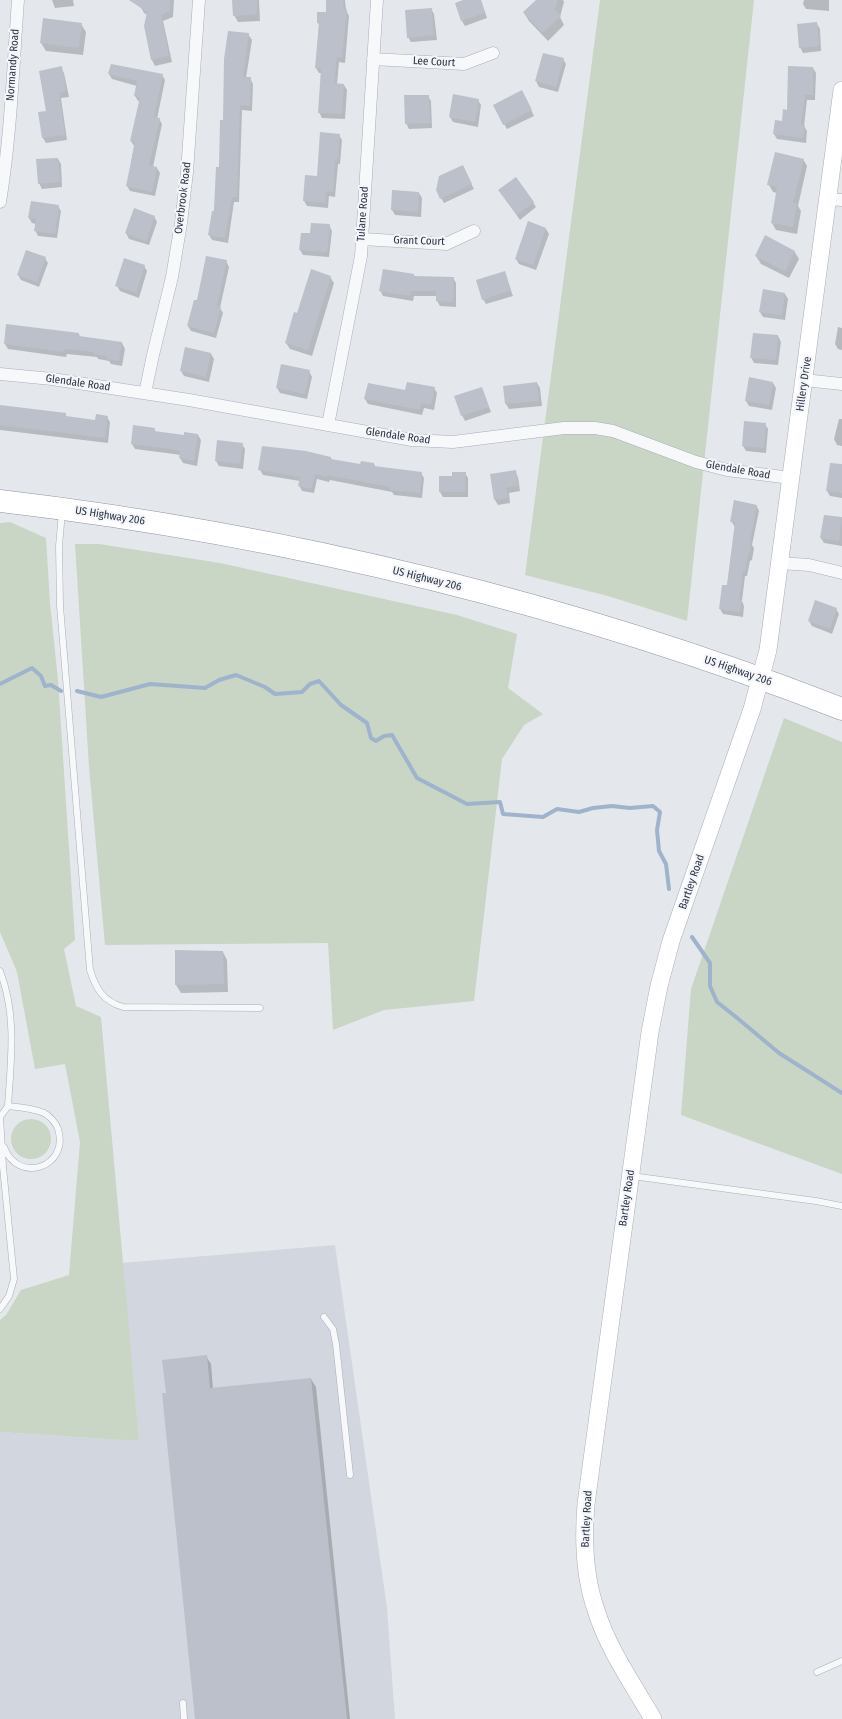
<!DOCTYPE html>
<style>
body{margin:0}
canvas{display:block;background:#e4e7ec}
</style>
<canvas width="842" height="1719"></canvas>
<script>
const ctx = document.querySelector('canvas').getContext('2d');
ctx.lineJoin = 'round';
function fill(path, color) {
  ctx.fillStyle = color;
  ctx.fill(path, 'evenodd');
}
function trace(path, color, width, dash) {
  ctx.strokeStyle = color;
  ctx.lineWidth = width;
  ctx.lineCap = dash ? 'butt' : 'round';
  ctx.setLineDash(dash || []);
  ctx.stroke(path);
}
function label(font, color, halo, rows, align = 'center') {
  ctx.font = font + ' "Fira Sans Condensed",sans-serif';
  ctx.lineWidth = 4;
  ctx.setLineDash([]);
  ctx.textBaseline = 'middle';
  ctx.strokeStyle = halo;
  ctx.fillStyle = color;
  for (const [text, x, y, turn = 0] of rows) {
    ctx.save();
    ctx.translate(x, y);
    ctx.rotate((+turn || 0) * Math.PI / 180);
    ctx.textAlign = isNaN(turn) ? turn : align;
    if (halo) ctx.strokeText(text, 0, 0);
    ctx.fillText(text, 0, 0);
    ctx.restore();
  }
}
fill(new Path2D(`
 M335,1245L387,1608L395,1719H0V1432L139,1441L122,1263Z`), '#d2d6de');
fill(new Path2D(`
 M600,0H754L687,621L608,596L525,575Z
 M10,522L46,538L50,603L58,680L75,940L64,949L76,1006L101,1017L139,1441L0,1432V1320L6,1315L21,1290L69,1275L80,1142L65,1064L35,1069L17,972L0,932V523Z
 M75,544H99L220,563L457,615L517,634L508,688L543,714L524,725L502,759L474,1001L384,1010L333,1030L328,943L105,945L89,767Z
 M784,718L842,742V1174L681,1115L691,989Z
 M11 1139a20 20 0 1 1 40 0a20 20 0 1 1-40 0Z`), '#c9d6c5');
fill(new Path2D(`
 M52,0H73L74,6L55,8Z
 M137,0H174L173,17L163,21L172,62L155,66L152,60L147,15L144,13Z
 M233,0H259L260,21L238,22L234,15Z
 M327,0H345L346,10L349,16L345,63L339,62L337,84L344,85L347,90L345,119L322,118L319,112L322,73H319L316,68L319,25L318,23L327,13Z
 M466,0H481L487,18L465,26L462,21Z
 M538,0H563L564,2L560,17L564,25L548,41L529,21L524,13Z
 M804,0H829V11L806,9L803,4Z
 M431,9L434,14L437,40L411,42L408,37Z
 M81,24L86,32L83,55L46,51L41,43Z
 M817,24L820,29L821,51L803,53L800,47Z
 M248,34L252,40L246,78H250L253,84L252,111L242,110L239,202H234L228,243L212,240L209,235L214,212L224,121Z
 M563,59L566,64L558,92L539,87L536,81Z
 M61,68L64,73L69,97L61,98L67,140L46,143L43,138L40,113L47,112Z
 M813,68L816,73L815,100H807L804,126L807,131L806,143L777,139L774,134Z
 M109,74L162,75L165,80L157,119H159L162,124L153,167L157,168L160,173L155,196L130,191L127,186L134,146L131,141L140,101H138L135,96L137,86L112,79Z
 M428,96L431,101L432,128L409,129L406,123Z
 M525,97L534,116L507,129L504,124Z
 M478,100L481,105L478,127L453,122L450,117Z
 M339,135L342,140L340,164H338L335,197L329,196L328,208L307,206L304,201L306,176L318,177Z
 M58,159L61,164L62,187L42,189L39,183Z
 M803,159L807,166L798,206L801,211L797,234L776,230L772,223L777,193L773,192L769,185Z
 M465,171L474,189L444,203L441,198Z
 M393,191L419,193L422,198L421,217L395,215L392,210Z
 M503,196L533,202L536,207L520,220Z
 M58,206L61,211L57,238L38,236L35,230L36,224L32,223L29,218Z
 M154,216L157,222L149,245L129,239L126,233Z
 M529,223L546,229L549,234L536,270L519,264L516,259Z
 M329,225L332,231L329,257L303,255L300,250L311,234Z
 M794,251L799,259L789,278L761,264L756,256Z
 M45,258L48,263L39,287L21,280L18,275Z
 M226,261L229,267L220,308L223,313L216,338L191,331L188,326L197,302Z
 M144,266L147,271L139,298L120,291L117,286Z
 M504,272L513,296L486,304L483,299Z
 M414,275L415,277L453,278L456,283V307L440,306L437,301V296H414L413,301L383,296L380,290Z
 M330,277L334,283L312,356L290,349L286,343L298,314Z
 M785,294L788,299L785,320L763,317L760,312Z
 M838,327L842,328V350L838,349L835,344Z
 M79,334L80,337L122,343L125,349L122,366L111,364L109,361L98,359L97,357L67,354L66,357L8,349L5,344Z
 M778,336L781,342L778,365L754,363L751,357Z
 M211,354L214,359L209,382L184,376L181,371Z
 M309,371L312,377L307,399L280,393L277,388Z
 M537,383L540,388L542,406L509,409L506,404L504,387Z
 M773,383L776,388L772,410L749,406L746,401Z
 M434,388L437,393L434,410L424,408L422,415L368,404L365,399L406,391Z
 M482,388L491,412L465,421L462,415Z
 M0,406L65,414L67,418L96,421L107,417L110,422L108,443L0,430Z
 M839,419H842V446L837,445L834,439Z
 M765,424L768,429L766,453L746,451L743,446Z
 M134,427L154,429L156,432L184,436L198,435L201,440L197,466L183,463L180,458V455L174,454L135,449L132,444Z
 M242,444L245,449L243,469L219,466L216,461Z
 M331,458L332,460L361,466L374,464L376,468L421,473L424,478L422,498L394,495L392,492L330,480L329,482L317,479L314,493L302,491L299,485L300,481L263,475L260,470Z
 M842,465V498L830,496L827,491Z
 M515,471L518,477L520,491L509,493L510,503L498,505L495,500Z
 M465,473L468,478V497H443L440,492Z
 M756,505L759,511L752,545L754,548L752,560L750,561L747,576H745L742,601L744,606L743,617L723,614L720,609L723,586L727,587L735,527L731,521Z
 M825,516L842,518V546L824,543L821,538Z
 M836,609L839,614L832,634L812,626L809,621Z
 M223,952L227,960L228,992L181,993L176,985Z
 M206,1356L211,1364L213,1389L311,1379L316,1387L350,1719H196L167,1394Z`), '#0003');
trace(new Path2D(`
 M0,684L32,668L41,676L45,686L51,685L61,691
 M77,691L101,697L150,684L205,688L219,680L236,675L265,687L275,694L302,692L310,684L319,681L341,705L367,723L371,738L376,741L384,736L392,735L417,778L467,804L500,802L503,814L543,817L557,809L579,812L593,808L612,806L630,808L653,806L660,812L657,830L659,851L666,864L669,889
 M692,937L710,963V986L717,1002L736,1017L779,1053L842,1093`), '#9fb4cc', 4);
fill(new Path2D(`
 M129,0H170V11L161,15L169,56L151,60L144,26L147,12Z
 M232,0H257V14L233,16Z
 M326,0H344L343,9H347L342,58L337,57L334,83L344,84L342,114L318,113L321,69L315,68L319,23H317V12H326Z
 M463,0H481L485,13L461,21L455,3Z
 M536,0H558L555,10L561,16L542,33L523,12Z
 M432,8L434,35L407,38L405,10Z
 M43,18L82,23L79,48L40,43Z
 M817,22L819,46L799,48L797,24Z
 M228,31L249,33L243,77H251L250,106L240,105L237,197H232L225,238L208,235L212,211H214L216,167H219L220,120H223L224,59Z
 M543,53L564,58L556,87L535,81Z
 M111,64L163,74L154,117L160,118L149,165L157,167L152,192L126,186L135,142L130,141L140,97L134,96L137,81L108,74Z
 M62,66L66,91L59,93L65,135L42,138L38,112L46,111L39,71Z
 M788,66L813,67V95H805L801,124L805,125L803,138L773,134L775,120L782,121L783,109L787,110Z
 M522,90L532,110L503,125L493,105Z
 M453,94L479,99L475,122L449,117Z
 M404,95H429L430,123L405,124Z
 M320,132L340,134L338,159H335L333,192L326,191L325,203L303,201L305,175L317,176Z
 M775,152L804,159L793,203H797L793,227L771,223L777,187L767,185Z
 M58,158L60,182L38,184L36,159Z
 M463,165L472,184L440,199L436,190L439,176Z
 M516,177L534,202L517,215L498,190Z
 M392,190L419,192L418,212L391,210Z
 M31,201L59,205L55,234L34,231L36,219L28,218Z
 M134,208L155,216L146,241L125,233Z
 M528,221L546,228L533,265L515,259Z
 M311,223L330,224L327,252L299,250L301,233H310Z
 M765,235L795,251L785,271L755,256Z
 M26,250L46,257L37,282L17,275Z
 M206,256L227,260L217,306L221,307L214,333L187,326L194,300H197Z
 M124,258L145,265L136,293L115,286Z
 M311,269L331,276L308,350L285,343L294,312L297,313Z
 M383,269L414,274V276L454,277L453,302L436,301V291H411L410,296L379,291Z
 M505,271L511,290L482,300L476,280Z
 M763,289L785,293L782,315L759,312Z
 M6,324L79,333V336L122,342L119,361L107,359V356L94,354V352L64,349V352L4,344Z
 M753,333L778,335L776,360L750,358Z
 M185,347L211,353L206,377L180,371Z
 M281,364L310,370L305,394L276,388Z
 M749,377L773,382L769,405L745,401Z
 M407,382L435,387L431,405L421,403L420,410L364,399L368,383L405,390Z
 M537,382L539,401L505,404L503,386Z
 M482,387L489,407L461,416L454,396Z
 M0,405L66,413V416L95,420L96,414L108,416L105,438L0,425Z
 M744,421L766,423L764,448L742,446Z
 M133,425L155,428L154,431L184,435V432L198,434L194,461L179,458L180,451L170,449L131,444Z
 M217,440L243,443L240,464L215,461Z
 M262,446L306,451L331,457V459L360,464L361,461L374,463V466L422,472L420,493L390,490V487L327,475V477L315,474L311,489L298,486L300,477L258,470Z
 M830,463L842,464V493L826,491Z
 M516,470L518,486L506,488L508,498L494,500L490,474Z
 M452,472H466L465,492H439V476H452Z
 M734,500L757,505L750,541H751L749,555H748L745,571H743L739,599L742,600L740,612L719,609L722,585H727L735,522H730Z
 M824,515L842,517L839,541L820,538Z
 M815,600L837,608L830,629L808,621Z
 M175,950L223,951L224,984L175,985Z
 M207,1355L210,1388L311,1378L347,1719H195L162,1393H166L162,1360Z`), '#bbc0ca');
const lane = new Path2D(`
 M62,512L59,546L60,606L90,970C96,989 103,1001 123,1007L260,1008
 M0,971C17,1015 11,1060 8,1106L0,1117L3,1167L14,1279L9,1296L0,1309
 M4,1147C18,1185 70,1167 58,1129C56,1123 50,1116 44,1113C33,1108 19,1107 8,1106
 M632,1176L816,1201L842,1206
 M324,1317L333,1329L336,1344L350,1475
 M817,1672L842,1661
 M183,1703L184,1719`);
const street = new Path2D(`
 M373,59L464,64L493,53
 M828,199L842,200
 M0,202C11,135 13,67 18,0
 M362,239L446,244L474,231
 M0,374L52,379L189,400L412,440L453,442L564,428H595L613,431L696,462L727,470L791,478
 M804,380L842,384
 M145,393L153,355L172,277L181,223L187,172L199,0
 M328,425L361,256L377,0
 M780,563L809,565L842,573`);
const secondary = new Path2D(`
 M653,1719C633,1684 608,1649 596,1610C584,1576 583,1540 586,1504L650,1032L659,986L671,941L752,709L768,650L842,90`);
const highway = new Path2D(`
 M0,501C288,535 572,604 842,709`);
trace(lane, '#a9aeb7', 7);
trace(street, '#a9aeb7', 13);
trace(secondary, '#a9aeb7', 18);
trace(highway, '#8b94a3', 23);
trace(lane, '#f7f8fa', 6);
trace(street, '#f7f8fa', 12);
trace(secondary, '#fff', 17);
trace(highway, '#fff', 22);
label('11px', '#2b3445', '#f4f6f9', [
 ["Lee Court",434,62,3],
 ["Normandy Road",13,65,-86],
 ["Overbrook Road",183,198,-83],
 ["Tulane Road",363,214,-86],
 ["Grant Court",419,241,2],
 ["Glendale Road",78,383,8],
 ["Hillery Drive",804,384,-82],
 ["Glendale Road",398,436,8],
 ["Glendale Road",738,470,10],
 ["US Highway 206",110,516,9],
 ["US Highway 206",427,579,14],
 ["US Highway 206",738,671,19],
 ["Bartley Road",692,882,-71],
 ["Bartley Road",627,1198,-82],
 ["Bartley Road",587,1519,-87]
]);
</script>
